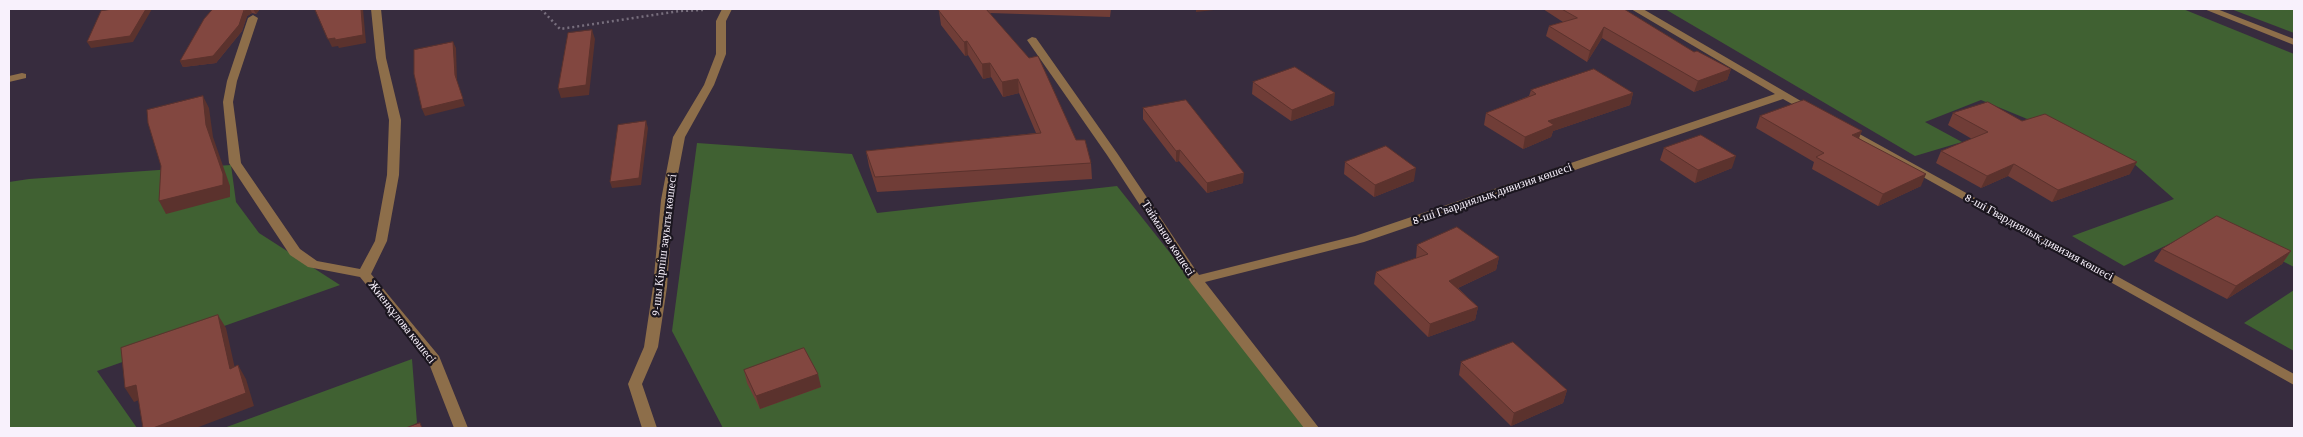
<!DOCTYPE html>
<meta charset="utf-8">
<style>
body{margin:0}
#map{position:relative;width:2303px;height:437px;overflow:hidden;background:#372c3e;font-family:"Crimson Pro",serif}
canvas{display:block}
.frame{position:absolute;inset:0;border:10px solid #f8f1fc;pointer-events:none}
</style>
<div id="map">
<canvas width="2303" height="437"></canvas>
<div class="frame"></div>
</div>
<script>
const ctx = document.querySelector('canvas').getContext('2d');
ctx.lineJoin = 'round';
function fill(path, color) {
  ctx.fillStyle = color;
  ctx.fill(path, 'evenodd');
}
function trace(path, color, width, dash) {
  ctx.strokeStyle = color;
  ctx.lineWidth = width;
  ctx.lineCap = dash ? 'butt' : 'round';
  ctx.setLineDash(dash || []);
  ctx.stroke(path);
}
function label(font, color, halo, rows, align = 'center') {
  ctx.font = font + ' "Crimson Pro",serif';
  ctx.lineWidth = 4.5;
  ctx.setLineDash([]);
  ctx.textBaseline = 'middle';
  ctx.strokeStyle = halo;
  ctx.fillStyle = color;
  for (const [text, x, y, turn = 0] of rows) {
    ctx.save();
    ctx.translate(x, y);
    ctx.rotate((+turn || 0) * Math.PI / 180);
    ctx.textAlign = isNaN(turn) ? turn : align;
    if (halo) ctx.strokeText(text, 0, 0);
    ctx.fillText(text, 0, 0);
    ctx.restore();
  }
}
fill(new Path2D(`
 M1665,9H2183L2294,54V267L2210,224L2124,266L2072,236L2174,199L2132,162L1981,100L1925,122L1962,142L1915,156Z
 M2231,9H2294V33Z
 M697,143L852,154L877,213L1117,186L1309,428H723L672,331Z
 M231,165L236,202L259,233L340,285L97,371L137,428H9V182L29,179Z
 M2294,290V351L2244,323Z
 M412,359L417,423L408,428H224Z`), '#406132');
trace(new Path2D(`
 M541,9L560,29L680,11L703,10`), '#776e7d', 2.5, [2, 3]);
fill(new Path2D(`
 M371,9H381L386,58L401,120L399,175L387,241L371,274L439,356L468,428H454L428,361L360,277L308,267L290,255L229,163L223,102L227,81L248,18L253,15L258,18L237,81L233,102L241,163L300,249L317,261L360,269L375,241L387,175L389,120L376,58Z
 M722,9H732L726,21V54L714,85L685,137L673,200L667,287L658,347L642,384L657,428H642L628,384L644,347L653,287L661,200L673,137L704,85L716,54V21Z
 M1631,9H1643L1818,111L1812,114L1808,113L1783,99L1364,242L1205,282L1319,428H1304L1191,283L1107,155L1027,40L1032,37L1036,38L1117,153L1199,275L1355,236L1775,94Z
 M2204,9H2217L2294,39V45Z
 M22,73L26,74V78L9,82V76Z
 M1845,126L2294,374V385L1841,131L1839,129Z`), '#8d6e4a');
fill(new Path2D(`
 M213,9H260L256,14L252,13L247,16L242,31L216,63L183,67L180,61Z
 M940,9H1111L1110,17L990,13L1091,163L1092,179L877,192L869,166L866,151L1036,133L1019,93L1003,97L991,77L983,79L968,55L965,56L941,25L939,11Z
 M1543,9H1624L1694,52L1731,69L1727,80L1694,92L1602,38L1587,62L1546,36L1549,26L1563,22Z
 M1253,82L1334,105L1291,121L1252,94Z
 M1531,90L1633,93L1630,105L1553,131L1551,137L1523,149L1484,125L1486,113L1529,96Z
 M1143,108L1243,183L1207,193L1179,161L1176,162L1143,119Z
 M1953,113L2022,121L2130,174L2052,202L2008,176L1981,188L1936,163L1941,151L1972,139L1948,125Z
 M1760,116L1859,138L1921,186L1878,206L1812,169L1814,162L1756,128Z
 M1664,148L1732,168L1695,183L1660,160Z
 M1345,162L1414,181L1374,197L1344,174Z
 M1417,245L1499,257L1496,270L1458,288L1478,307L1475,320L1428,337L1374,284L1376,272L1416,258Z
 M2162,249L2291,251L2282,264L2227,299L2154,261Z
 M1461,362L1567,390L1563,403L1511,426L1459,375Z
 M744,370L821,387L760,409L747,383Z`), '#703d37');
fill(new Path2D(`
 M146,9H152L133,42L91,48L87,42Z
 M247,9H250L252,13L247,16L242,31L216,63L183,67L180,61Z
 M253,9H260L256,14Z
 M361,9H363L366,43L339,48L338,46L332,47L328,39Z
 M1196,9H1223L1196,12Z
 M1604,27L1602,38L1587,62L1590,51Z
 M592,30L595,39L589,95L561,98L558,89Z
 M967,41L968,55L965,56L964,42Z
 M453,42L456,48L457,82L465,106L425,116L422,109L455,75Z
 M990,63L991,77L983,79L982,64Z
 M1731,69L1727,80L1694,92L1698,81Z
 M1018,79L1019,93L1003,97L1002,82Z
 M1335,93L1334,105L1291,121L1292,110Z
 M1633,93L1630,105L1553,131L1551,137L1523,149L1525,137L1548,121Z
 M203,96L209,108L213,137L230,186V197L166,214L159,201L206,125Z
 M646,121L648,128L641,185L612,188L610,182Z
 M1862,131L1857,143L1852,135Z
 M1180,150L1179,161L1176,162V151Z
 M1736,156L1732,168L1695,183L1698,170Z
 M2137,162L2130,174L2052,202L2058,190Z
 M2014,164L2008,176L1981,188L1987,176Z
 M1416,168L1414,181L1374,197L1375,185Z
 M1244,173L1243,183L1207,193V183Z
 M1926,174L1921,186L1878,206L1883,194Z
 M2291,251L2282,264L2227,299L2236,286Z
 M1499,257L1496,270L1447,293L1449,281Z
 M1478,307L1475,320L1428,337L1430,324Z
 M218,315L226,328L238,382L230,369Z
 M238,365L246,379L254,406L196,428H153Z
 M818,374L821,387L760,409L756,396Z
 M136,385L144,398L134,402L125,388Z
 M1567,390L1563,403L1511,426L1514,413Z`), '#5b322d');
const building = new Path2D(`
 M114,9H146L130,36L87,42L101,11Z
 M213,9H247L244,10L239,25L213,56L180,61L204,19Z
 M315,9H361L363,35L335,40V38L328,39Z
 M940,9H986L1029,58L1038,56L1076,140H1085L1091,163L875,177L866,151L1041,133L1018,79L1002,82L990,63L982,64L967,41L964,42L939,11Z
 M1562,9H1624L1694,52L1697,51L1731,69L1698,81L1604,27L1590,51L1549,26L1577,18Z
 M592,30L586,85L558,89L568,33Z
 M453,42L455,75L463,99L422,109L414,74V50Z
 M1295,67L1335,93L1292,110L1253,82Z
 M1594,69L1633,93L1548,121L1554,125L1525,137L1486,113L1536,94L1531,90Z
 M203,96L206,125L223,174V185L159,201L161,166L148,123L147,110Z
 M1186,100L1244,173L1207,183L1180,150L1176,151L1143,108Z
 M1804,100L1862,131L1852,135L1926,174L1883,194L1816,157L1824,153L1760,116Z
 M1988,102L2022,121L2045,114L2137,162L2058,190L2014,164L1987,176L1941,151L1988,132L1953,113Z
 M646,121L639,178L610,182L618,125Z
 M1701,135L1736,156L1698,170L1664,148Z
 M1386,146L1416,168L1375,185L1345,162Z
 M2217,216L2291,251L2236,286L2162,249Z
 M1457,227L1499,257L1449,281L1478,307L1430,324L1376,272L1428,254L1417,245Z
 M218,315L230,369L238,365L246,393L153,428H143L136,385L125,388L121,348Z
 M1513,342L1567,390L1514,413L1461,362Z
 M804,348L818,374L756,396L744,370Z
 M420,423L422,428H406Z`);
fill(building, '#824740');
trace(building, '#5b322d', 1);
label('12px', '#f8f1fc', '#1b161f', [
 ["8-ші Гвардиялық дивизия көшесі",1492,194,-19],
 ["8-ші Гвардиялық дивизия көшесі",2039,237,29],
 ["Тайманов көшесі",1168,238,57],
 ["9-шы Кірпіш зауыты көшесі",664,245,-83],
 ["Жиенқұлова көшесі",402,322,52]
]);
</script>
